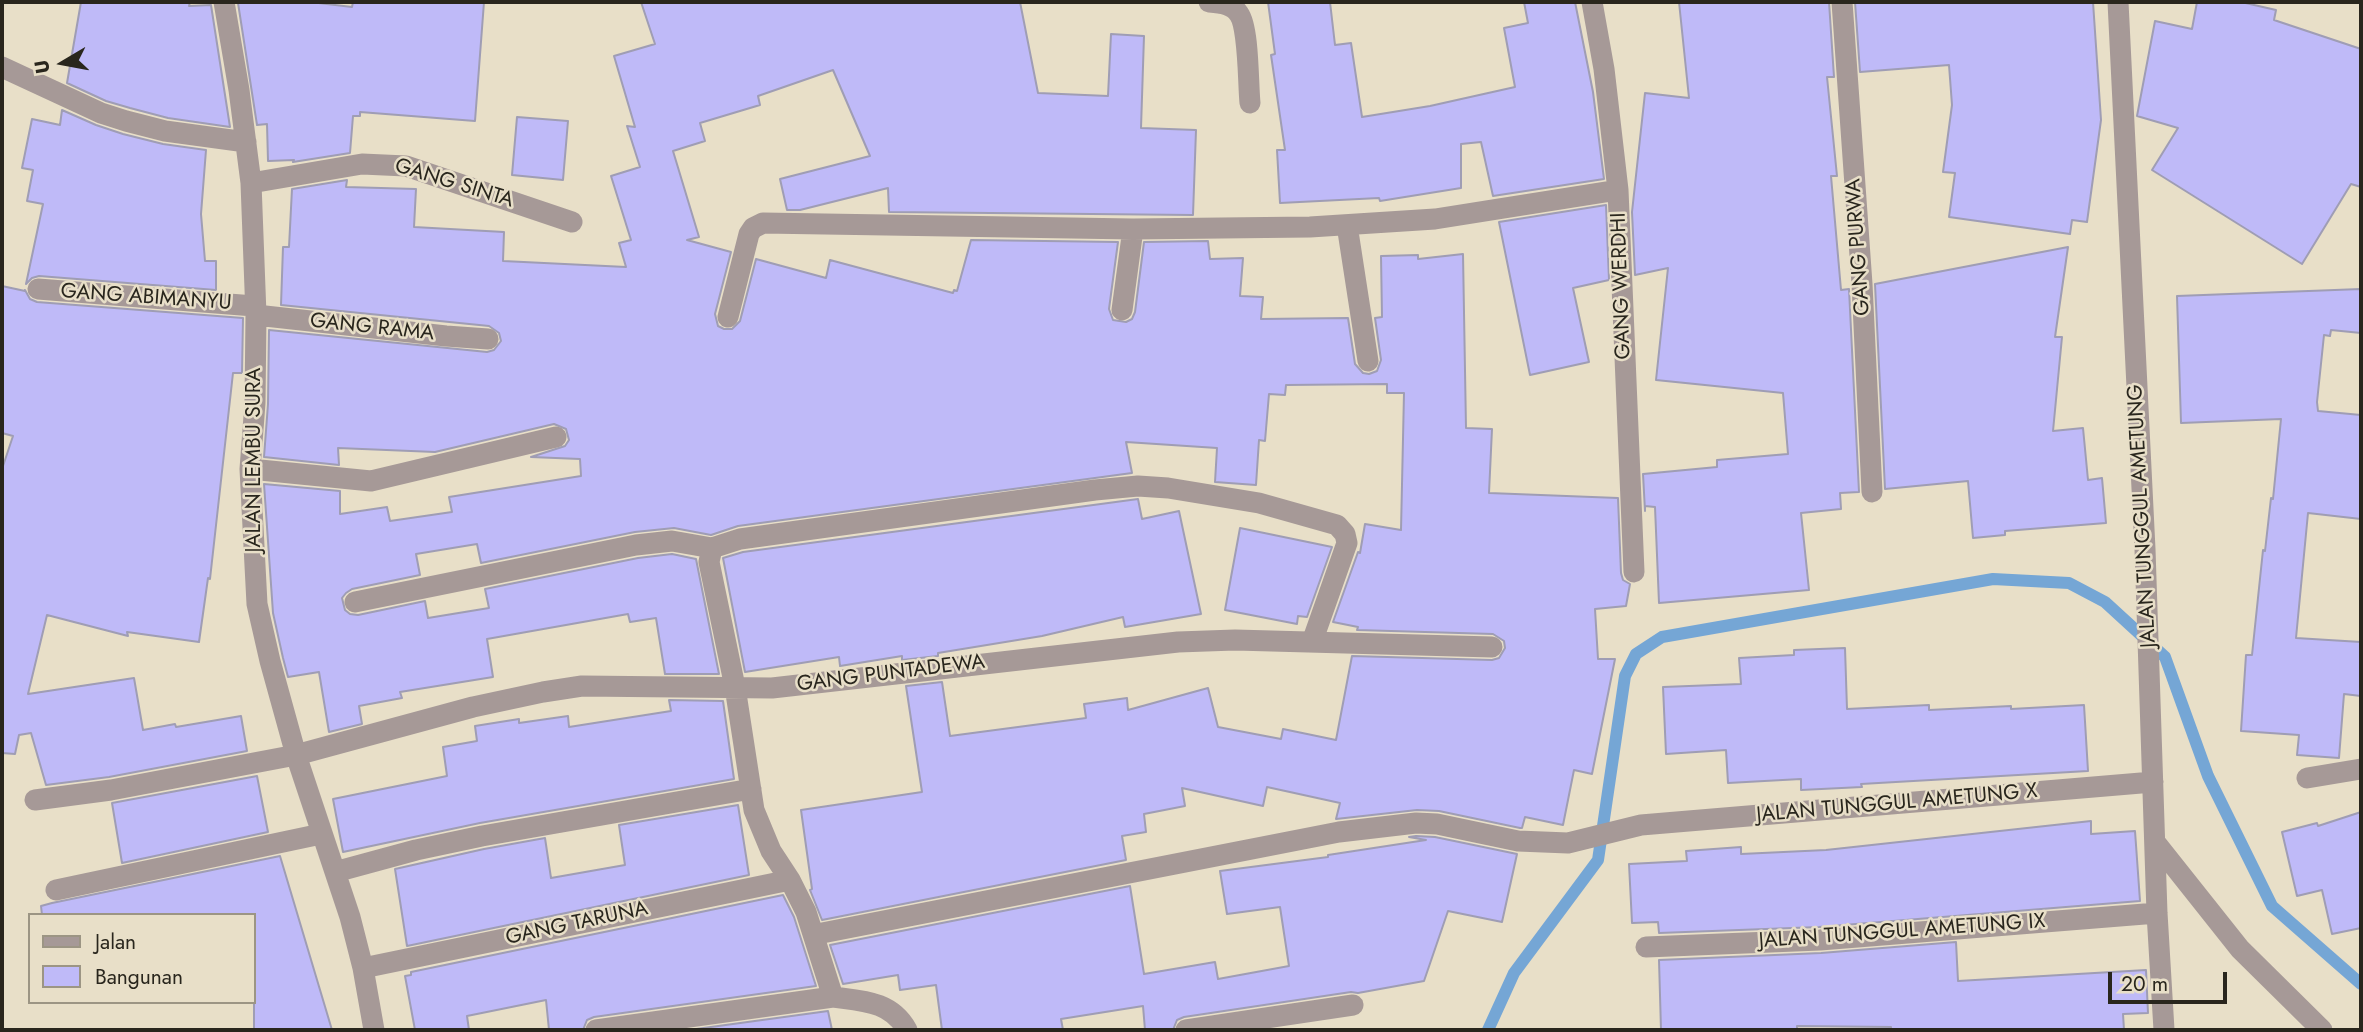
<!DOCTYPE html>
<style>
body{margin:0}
#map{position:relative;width:2363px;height:1032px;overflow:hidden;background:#e8dfc8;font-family:Jost,sans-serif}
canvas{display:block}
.frame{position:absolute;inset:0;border:4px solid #29261d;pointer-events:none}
.legend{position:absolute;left:28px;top:913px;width:228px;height:91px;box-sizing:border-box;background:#e8dfc8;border:2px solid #9c9584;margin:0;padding:9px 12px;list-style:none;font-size:21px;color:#29261d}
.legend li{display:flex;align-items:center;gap:14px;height:35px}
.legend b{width:35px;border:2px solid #9c9584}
.north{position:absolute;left:28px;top:28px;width:70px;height:70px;-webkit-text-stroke:5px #e8dfc8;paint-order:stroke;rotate:260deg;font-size:19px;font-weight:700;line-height:28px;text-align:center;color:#29261d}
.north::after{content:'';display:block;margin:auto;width:24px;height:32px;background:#29261d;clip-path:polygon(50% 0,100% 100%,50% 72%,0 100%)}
.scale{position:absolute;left:2108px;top:972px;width:119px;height:32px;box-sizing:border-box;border:4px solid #29261d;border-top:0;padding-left:9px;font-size:21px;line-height:24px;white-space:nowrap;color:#29261d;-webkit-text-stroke:5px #e8dfc8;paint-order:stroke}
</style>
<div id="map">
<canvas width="2363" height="1032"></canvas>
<div class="frame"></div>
<ul class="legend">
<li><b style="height:9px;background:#a69997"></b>Jalan</li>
<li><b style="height:19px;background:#bfbaf8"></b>Bangunan</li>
</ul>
<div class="north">U</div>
<div class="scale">20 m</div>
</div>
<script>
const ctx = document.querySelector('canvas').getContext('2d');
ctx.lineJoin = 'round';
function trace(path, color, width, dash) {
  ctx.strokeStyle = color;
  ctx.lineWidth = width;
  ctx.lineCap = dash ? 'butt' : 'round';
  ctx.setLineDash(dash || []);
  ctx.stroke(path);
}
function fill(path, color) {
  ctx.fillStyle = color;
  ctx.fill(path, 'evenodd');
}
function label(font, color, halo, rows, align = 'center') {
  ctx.font = font + ' Jost,sans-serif';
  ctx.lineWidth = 5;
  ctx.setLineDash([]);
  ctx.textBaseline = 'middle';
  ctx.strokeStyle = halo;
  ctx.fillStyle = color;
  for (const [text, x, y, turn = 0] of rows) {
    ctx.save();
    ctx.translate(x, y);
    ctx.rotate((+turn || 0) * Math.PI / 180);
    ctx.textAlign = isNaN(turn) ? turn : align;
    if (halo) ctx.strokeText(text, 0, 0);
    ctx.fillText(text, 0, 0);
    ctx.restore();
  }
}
trace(new Path2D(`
 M1488,1030L1514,973L1598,860L1625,676L1636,654L1662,637L1993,579L2069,583L2105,602L2165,657L2208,776L2272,906L2361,984`), '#75a6d5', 12);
const building = new Path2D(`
 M81,2H190L189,6L211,5L230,127L168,118L130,108L106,101L67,83Z
 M262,2H310L352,7L353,2H484L475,121L360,112V116H353L350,153L293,162L294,160L268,161L267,124L257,125L238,3Z
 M641,2H1020L1038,93L1108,96L1111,34L1144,36L1141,128L1196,130L1193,215L889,212L888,188L800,210H787L780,179L870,156L833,70L758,96L760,105L700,123L705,141L673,151L699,237L687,240L731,252L715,314L718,326L724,329H732L740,321L756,259L826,278L830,260L953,293L954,290L957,291L971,240L1118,242L1109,309L1113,320L1126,322L1132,319L1135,312L1144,242L1208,241L1210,259L1243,258L1240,296L1263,297L1261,319L1348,318L1355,364L1363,373L1369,374L1377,371L1381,360L1375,318L1382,317L1381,256L1418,255V259L1463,254L1466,428L1492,429L1489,493L1618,498L1621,573L1623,580L1630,584L1626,606L1595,609L1598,659H1615L1592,774L1574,770L1563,825L1525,817L1522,828H1520L1439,811L1417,810L1336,819L1340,803L1267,787L1263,806L1182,788L1185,806L1144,814L1146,832L1122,836L1126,860L822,920L810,890L812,889L801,810L922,792L906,686L942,682L950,736L1086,718L1084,704L1127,698L1128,710L1208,688L1218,727L1281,739L1283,729L1336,740L1352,656L1492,660L1499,658L1505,648L1504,641L1493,634L1357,630L1358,627L1333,622L1358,552L1360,553L1365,524L1401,530L1404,393H1387V384L1286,385L1285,395L1269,394L1265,441L1259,440L1256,485L1215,482L1217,448L1126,442L1132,473L738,526L711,535L674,528L635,532L481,563L477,544L416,554L420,575L352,589L346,593L342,598L345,610L350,614L358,615L425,601L428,618L489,608L485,589L638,558L672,554L696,559L719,674H665L656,618L630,622L628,614L487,639L493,677L400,692L402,698L359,706L362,724L329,732L319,672L288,677L283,658L273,613L264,484L340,491V514L387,507L390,521L452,512L449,497L581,476L580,459L531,457L565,446L569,440L566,429L554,424L435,452L338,448L339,465L264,457L268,404L269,330L487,352L494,350L501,341L499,333L489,326L281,305L283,247H289L292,189L347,180L346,187L416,189L414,227L504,232L503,261L626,267L619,243L631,240L611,176L640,167L627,126L635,127L614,56L655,44Z
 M1268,2H1330L1335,45L1351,43L1362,117L1430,106L1515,87L1504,28L1528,23L1524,2H1575L1593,92L1604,179L1493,196L1481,142L1461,144V188L1380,201L1379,198L1280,203L1277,150H1285L1271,55L1275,54Z
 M1679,2H1829L1834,77H1827L1837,176H1831L1841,290L1849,289L1859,492L1840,493L1841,509L1801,513L1809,590L1659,603L1655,507L1645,506V511L1643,474L1717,467V460L1788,454L1783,393L1656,380L1668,268L1635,275L1632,212L1645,93L1689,98Z
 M1855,2H2093L2101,120L2087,222L2072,220L2070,234L1949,217L1955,173L1943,172L1952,105L1949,65L1860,72Z
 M2197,2H2241L2276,10L2274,20L2361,49V187L2351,184L2302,264L2152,170L2178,128L2137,116L2155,21L2192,29Z
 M62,110L96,125L123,134L163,144L206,150L201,214L205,261H216V290L39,276L32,278L26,284L43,204L27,201L33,170L22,168L32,119L60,125Z
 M517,117L568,121L563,180L512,175Z
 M1606,205L1609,280L1573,288L1589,362L1530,375L1499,222Z
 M2068,247L2055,337H2062L2053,431L2083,428L2088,480L2102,478L2106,523L2005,531V535L1973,538L1968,481L1885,489L1875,284Z
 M2,286L25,291V290L30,299L37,302L243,318L242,373H233L210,579L208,578L199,642L127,632L128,636L47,615L28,694L134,678L143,730L175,724L176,727L241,716L247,751L109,777L46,785L31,733L19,735L15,754L2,753V469L13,436L2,433Z
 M2361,289V333L2331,330L2330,336L2324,335L2317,402L2318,411L2361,415V519L2308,513L2296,638L2361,642V696L2344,694L2339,758L2297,755L2299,735L2241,731L2246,655H2252L2263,550L2265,551L2271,498L2273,499L2281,419L2181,423L2177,296Z
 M1138,499L1142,519L1179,511L1201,614L1125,627L1123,617L1042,636L938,653V656L902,660V656L840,666L839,657L745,672L723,558L743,552Z
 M1240,528L1332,547L1307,617L1298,616L1297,624L1225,610Z
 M1845,648L1847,709L1929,705V710L2011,706V709L2084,705L2088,771L1861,784L1862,787L1801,790V779L1728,783L1726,750L1666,754L1663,687L1741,684L1739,658L1794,655V650Z
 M669,700L723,701L734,779L480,823L343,852L333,799L447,776L443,747L477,741L475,726L519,719V723L568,716L569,727L671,711Z
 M257,776L268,832L122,863L112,803Z
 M738,805L749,875L407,946L395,869L484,849L545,838L551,878L625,865L619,825Z
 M2361,812V928L2332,934L2322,890L2297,896L2282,832L2317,823L2318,826Z
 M2091,821V834L2135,831L2140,901L1819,927L1659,933L1658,922L1632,923L1629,864L1687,861L1686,851L1741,847V854L1826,850Z
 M1416,836L1435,837L1517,854L1502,922L1448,911L1424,981L1358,993L1351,992L1184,1017L1177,1020L1173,1030H1145L1143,1006L1061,1019L1063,1030H942L936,985L900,990L898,975L843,984L830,945L1130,886L1144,974L1215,962L1218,979L1289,966L1280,907L1227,914L1220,871L1328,857V855L1426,840L1409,837Z
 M280,856L332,1030H254V915H42L41,906L52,903Z
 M783,895L794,917L816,986L594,1017L587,1020L583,1030H549L546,1000L467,1016L469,1030H415L405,976L411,975V972Z
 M1956,942L1958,981L2146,970L2148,1013L2123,1014L2124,1030H1891V1027L1797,1026V1030H1661L1659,960L1821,953Z
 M828,1011L832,1030H689Z`);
fill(building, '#bfbaf8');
trace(building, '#9f9db4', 2);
trace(new Path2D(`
 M224,2L239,90L251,183L256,315L255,403L250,469L257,604L270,661L296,755L350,917L363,968L374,1030
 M1209,2C1220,3 1233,4 1239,14C1249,28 1248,84 1250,103
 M1592,2L1604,69L1618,190L1634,572
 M1842,2L1862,284L1872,492
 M2118,2L2145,549L2157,913L2164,1030
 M2,67L101,113L126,121L165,131L246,142
 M251,183L362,164L406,166L572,222
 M1347,225L1368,361
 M38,289L254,306
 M1122,310L1133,229
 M256,315L446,336L488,339
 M728,317L749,234L753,228L763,223L1133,229L1310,227L1435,219L1618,190
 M250,469L371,481L556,437
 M355,602L636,545L672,541L712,548
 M2307,778L2361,769
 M35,800L111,790L296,755L473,707L543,692L582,686L772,688L1178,642L1235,640L1492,647
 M2155,842L2240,949L2322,1030
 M335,872L416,850L482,836L751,789
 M56,890L321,834
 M817,934L1339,832L1416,823L1437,824L1518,841L1568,843L1641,825L2153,782
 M1646,947L1820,940L2157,913
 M363,968L790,880
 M596,1030L833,997
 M907,1030C891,1001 863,1001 833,997L806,912L790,880L771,851L754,810L735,687L709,562L712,548L740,539L1095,490L1138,486L1168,488L1259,503L1337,525L1345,534L1347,543L1312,642
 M1186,1030L1353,1005`), '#a69997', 21);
label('21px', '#29261d', '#e8dfc8', [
 ["GANG SINTA",454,184,17],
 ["GANG PURWA",1859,247,-94],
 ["GANG WERDHI",1622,286,-92],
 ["GANG ABIMANYU",146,298,4],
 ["GANG RAMA",372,328,6],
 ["JALAN LEMBU SURA",255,460,-90],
 ["JALAN TUNGGUL AMETUNG",2143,516,-93],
 ["GANG PUNTADEWA",891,674,-7],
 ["JALAN TUNGGUL AMETUNG X",1897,804,-5],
 ["GANG TARUNA",577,924,-12],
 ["JALAN TUNGGUL AMETUNG IX",1902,932,-4]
]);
</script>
